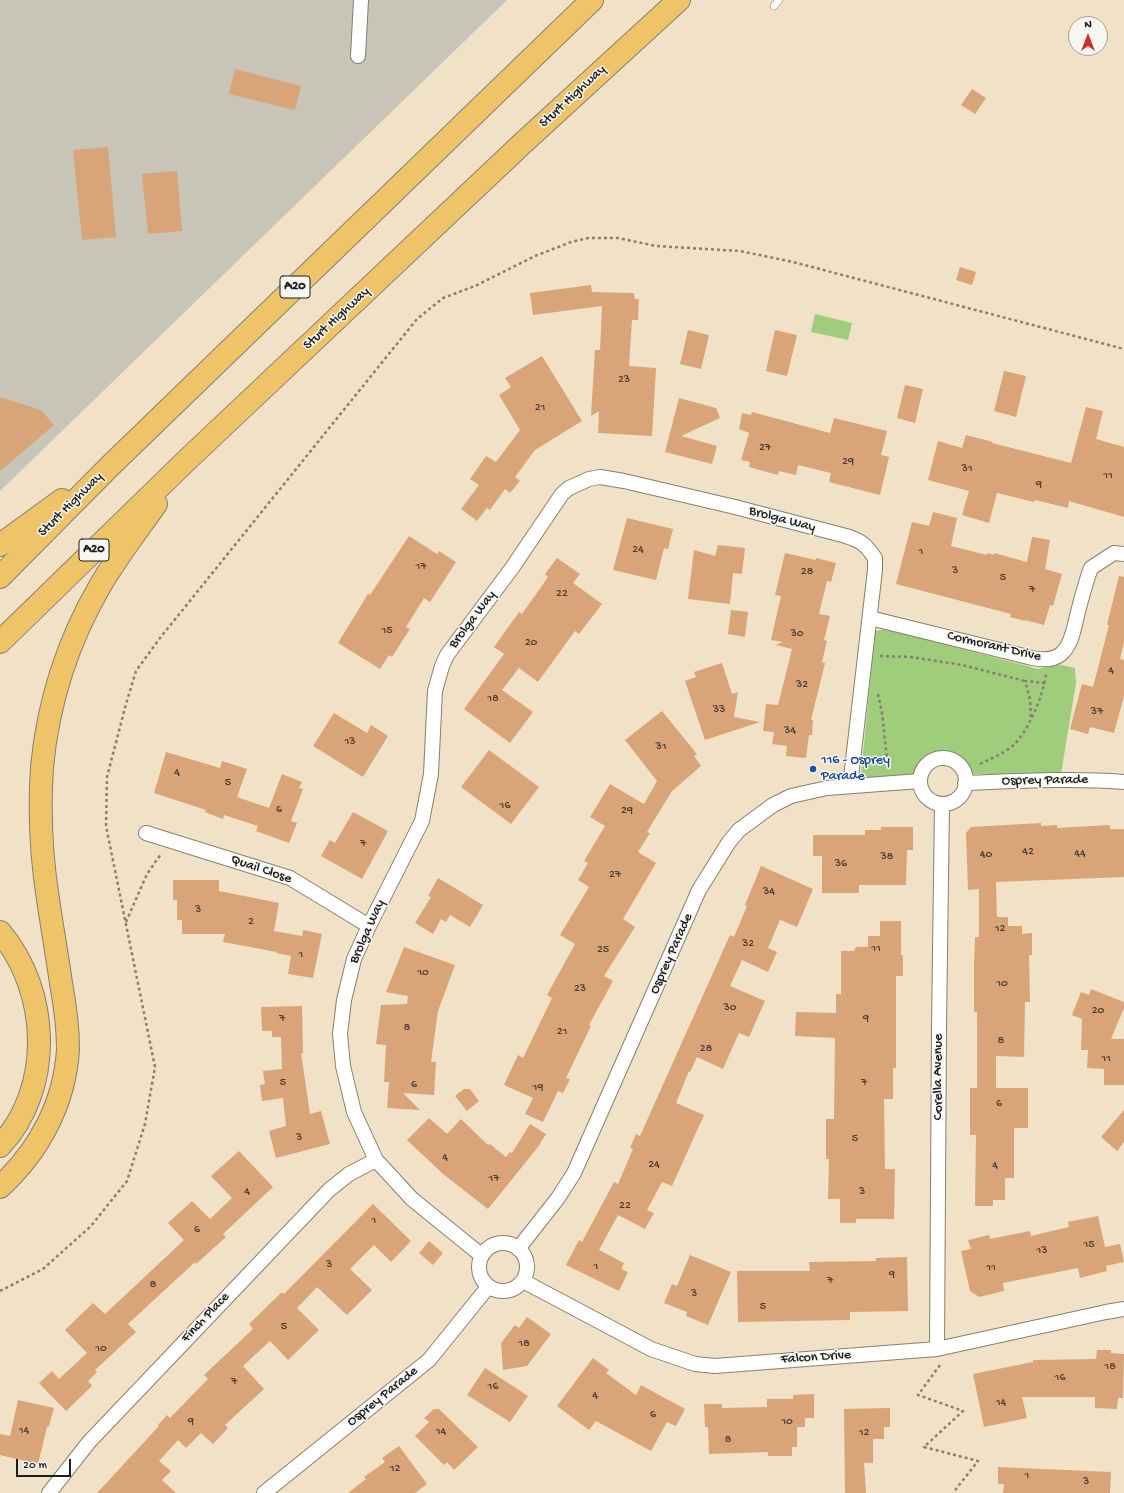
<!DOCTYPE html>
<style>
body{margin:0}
#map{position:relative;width:1124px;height:1493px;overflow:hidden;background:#f1e2c7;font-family:"Gochi Hand",sans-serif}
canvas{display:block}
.north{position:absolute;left:1068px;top:16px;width:40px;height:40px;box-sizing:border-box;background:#f6f6f2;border:1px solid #9f9f9c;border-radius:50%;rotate:0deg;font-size:11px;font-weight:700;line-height:16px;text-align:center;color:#1c1c1c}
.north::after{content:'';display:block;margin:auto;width:14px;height:18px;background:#c8321e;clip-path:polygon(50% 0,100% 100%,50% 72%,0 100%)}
.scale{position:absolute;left:16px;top:1459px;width:55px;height:18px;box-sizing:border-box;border:2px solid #1c1c1c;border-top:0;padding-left:5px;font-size:12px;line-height:14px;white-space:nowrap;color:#1c1c1c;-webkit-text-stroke:3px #f6f6f2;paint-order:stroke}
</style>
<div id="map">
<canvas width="1124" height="1493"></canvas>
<div class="north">N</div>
<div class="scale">20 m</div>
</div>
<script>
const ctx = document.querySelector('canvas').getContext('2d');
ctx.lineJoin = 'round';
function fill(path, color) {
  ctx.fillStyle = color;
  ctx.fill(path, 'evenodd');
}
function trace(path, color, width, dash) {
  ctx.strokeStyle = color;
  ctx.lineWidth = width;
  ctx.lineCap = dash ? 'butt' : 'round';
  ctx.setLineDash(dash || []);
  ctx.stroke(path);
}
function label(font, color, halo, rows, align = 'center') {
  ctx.font = font + ' "Gochi Hand",sans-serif';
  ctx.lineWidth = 3;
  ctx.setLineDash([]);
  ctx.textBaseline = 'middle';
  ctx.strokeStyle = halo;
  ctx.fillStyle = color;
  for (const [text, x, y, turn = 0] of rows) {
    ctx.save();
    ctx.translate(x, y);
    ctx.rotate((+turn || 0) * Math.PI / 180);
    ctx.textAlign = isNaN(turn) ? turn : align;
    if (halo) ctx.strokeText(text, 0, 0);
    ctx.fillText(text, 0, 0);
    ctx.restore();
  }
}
fill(new Path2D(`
 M0,0H507L0,491Z`), '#c8c4b8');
fill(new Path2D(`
 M815,314L852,323L848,340L811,332Z
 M887,629L1038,669L1057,664L1075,668L1076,683L1061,774H972L958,757L944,752L929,756L916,773L871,779L861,774L875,631Z`), '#a0cd7b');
fill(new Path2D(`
 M235,69L301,86L295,110L229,94Z
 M972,89L986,98L975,114L961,105Z
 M108,147L116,237L82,240L73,150Z
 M177,171L182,231L148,234L142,174Z
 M960,267L976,272L972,285L956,280Z
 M591,285L592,292L634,293L635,299H639L638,320H632L629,366L656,368L652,436L598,433L599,411L591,416L595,350H600L602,306L533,315L530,293Z
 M688,330L709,335L701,369L680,364Z
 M775,330L797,335L787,376L766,371Z
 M542,356L582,421L535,450L515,477L520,481L510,493L505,489L490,510L487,508L477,521L461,509L479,485L470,479L486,456L496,462L520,430L499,395L511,387L505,378Z
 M1004,371L1026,376L1016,417L994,411Z
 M905,385L923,389L915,423L897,418Z
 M0,397L41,410L54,425L0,471Z
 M679,398L716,408L720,418L681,436L717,446L712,464L665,452Z
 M1086,407L1103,411L1096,439L1124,447V517L1069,501L1068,508L1035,500L1034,502L997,493L989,523L962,515L969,491L928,480L938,441L962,448L966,435L993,442L992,443L1071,463Z
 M752,412L830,433L834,418L887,431L881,455L889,457L880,495L829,482L831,473L798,465L796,475L779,471L778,475L749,467L750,462L741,460L749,433L739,429L742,413L751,415Z
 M933,512L957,518L951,546L987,555V553L994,555V553L1027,562L1032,537L1050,540L1045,569L1062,574L1053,606L1050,605L1044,625L1025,620V621L1010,617L1011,614L896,584L912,522L929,526Z
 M627,518L673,529L668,549L664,548L656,580L613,570Z
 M409,536L437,554L439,551L456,562L430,602L424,598L406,627L410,629L392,657L389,655L380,669L338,643L368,594L370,595Z
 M718,545L745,548L742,574L733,573L730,604L688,599L694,550L715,556Z
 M785,553L816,560V558L836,563L831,582L827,581L819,614L830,616L824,640L827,641L822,662L825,663L811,720H813L812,735H809L806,758L786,756L787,746L772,744L774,732L763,731L766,704L778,705L792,649L776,645L783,642L771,640L781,596L775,595Z
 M557,558L580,574L573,583L602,604L579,634L575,631L538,682L519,668L502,690L533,712L510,743L464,709L504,654L494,647L519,612L522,614L548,577L545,574Z
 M1119,576L1124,577V642L1120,659L1124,660V696L1114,733L1090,727L1088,734L1070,729L1082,684L1093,687L1109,625H1107Z
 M731,610L748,612L745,637L728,634Z
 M722,663L732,694L738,692L734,717L760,722L705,740L685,681L696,677L694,672Z
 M662,711L697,754L694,756L701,766L672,791L647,832L650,833L638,852L656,863L623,919L635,927L604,976L613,981L589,1025L591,1026L566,1078L570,1079L563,1093L558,1091L543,1122L525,1114L533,1098L504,1085L518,1055L523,1058L552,998L547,995L575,944L560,935L589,887L578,880L588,863L584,861L605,826L590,817L610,784L644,804L657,781L625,740Z
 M334,713L367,733L371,725L388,736L363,777L313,746Z
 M489,750L539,787L511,824L461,787Z
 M166,752L220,768L222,761L247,769L237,797L269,808L282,774L302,782L299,788L303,789L291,821L297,823L289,843L256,831L258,826L224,815L223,819L205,812L206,810L154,793Z
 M353,812L388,831L362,879L321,856L330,840L335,843Z
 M1041,823V826L1057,825V828L1110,825V829H1124V877L996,882L997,917H1008V926H1022V934L1032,933V955H1029L1030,1002H1025L1024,1057L996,1056V1088H1028V1128H1014V1178H1005V1200H993V1206H975L976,1135H970V1088H977V1012H974V966L975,937H979V889L968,890L966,833L971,827Z
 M881,827H913V850H907L906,885H859V893H822V856H813V835H865V830H881Z
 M761,866L813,889L797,927L780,920L768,948L777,952L768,972L742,960L730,986L765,1001L749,1037L739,1033L723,1069L697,1057L690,1072L689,1071L676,1103L704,1115L672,1186L662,1182L647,1210L654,1213L645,1229L618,1215L599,1250L624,1263L621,1269L628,1272L619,1291L566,1265L579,1240L582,1242L614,1182L618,1184L633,1149L630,1148L636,1134L640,1136L730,935L734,937L747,906L745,905Z
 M438,878L483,905L470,927L450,915L446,922L441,919L433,934L415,923L431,897L428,896Z
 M173,880H219V891L279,903L274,931L302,936L303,930L322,934L313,978L288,974L291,956L276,953L277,952L223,942L225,934H182V920H177V900H173Z
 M880,921H901V955H903V976H896V1068H893V1099H884L885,1169H895L894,1219H856V1223H840V1199H828L829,1159H826V1119H834L835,1038L795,1036L796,1012L836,1013V994H841V951H854L856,947H868V936H880Z
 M404,947L455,965L438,1011L431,1062H436L434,1095L403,1093L420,1110L387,1108L389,1082H384L386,1045L376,1044L381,1005L407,1004L408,996L386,992Z
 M1091,989L1124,1002V1008L1111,1039H1124V1085H1104V1069L1087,1068L1088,1050H1081L1082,1019L1072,1015L1081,992L1089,995Z
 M302,1006L303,1053H301L310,1114L321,1111L330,1144L276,1158L269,1131L286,1126L283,1098L262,1101L260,1085L265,1084L263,1071L282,1069L281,1037H272V1031H262L261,1007Z
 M464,1089H470L479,1101L467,1111L455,1096Z
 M1124,1110V1142L1117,1151L1101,1137Z
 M429,1118L447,1134L461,1119L488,1145L490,1144L506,1157L510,1152L512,1153L530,1124L546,1134L538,1147L488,1209L443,1174L407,1140Z
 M239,1151L273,1187L223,1234L226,1237L196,1264L195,1262L128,1324L136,1332L95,1370L97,1372L88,1381L92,1386L66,1411L39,1383L52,1371L59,1379L87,1353L65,1330L93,1303L105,1314L184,1240L168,1223L192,1201L210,1219L232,1198L211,1176Z
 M373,1204L411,1241L391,1262L374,1245L350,1269L372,1290L347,1315L317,1287L297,1308L319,1330L288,1360L270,1341L243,1366L264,1389L225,1425L228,1428L213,1444L201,1433L186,1448L178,1440L159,1461L171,1471L162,1480L176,1493H97L159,1426L158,1425L167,1415L170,1418L208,1379L204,1375L253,1329L249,1324L282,1292L284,1294Z
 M1098,1216L1105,1247L1120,1244L1124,1262L1106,1266L1107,1271L1080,1278L1078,1268L1003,1283L1004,1291L979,1297L970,1291L961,1251L971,1249L968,1240L989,1235L990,1239L1030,1231L1031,1236L1069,1227L1068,1222Z
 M429,1241L443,1253L433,1265L419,1253Z
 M690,1255L731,1272L708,1325L686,1316L687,1312L664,1303L672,1284L677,1286Z
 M907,1257L908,1311L850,1312V1320L738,1322L737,1271H810L809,1262L876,1261V1258Z
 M527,1317L551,1334L527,1366L503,1370L501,1343L515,1325L519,1328Z
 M1097,1350H1111V1353L1124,1354L1123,1398H1118L1117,1409L1095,1408V1397H1022L1027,1418L984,1427L973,1374L1033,1362V1360L1096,1359Z
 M593,1358L609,1370L606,1373L636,1395L641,1385L685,1409L676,1426L667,1422L651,1451L596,1421L589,1430L557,1406Z
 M485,1368L528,1396L510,1422L467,1395Z
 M814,1394V1418H805V1427H797V1447H792V1456H768V1452L709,1454L708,1427H705L704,1404H722V1408L767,1407V1399H793V1395Z
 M18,1400L54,1408L49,1426L47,1427L38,1464L0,1455V1434L10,1436Z
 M890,1408V1427H884V1439H873V1463H864L866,1493H845L844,1409Z
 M434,1409H439L478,1447L454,1470L447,1462L444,1465L415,1436L429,1422L424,1418Z
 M399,1446L427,1484L415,1493H348L366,1479L364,1477L385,1462L382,1458Z
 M998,1467L1111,1472L1110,1493H1003L1004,1484H998Z`), '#d8a478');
const lane = new Path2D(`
 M774,6L779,0`);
const street = new Path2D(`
 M358,56L361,0
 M870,618L1032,658C1043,660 1056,661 1064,651C1072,642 1074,628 1077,616C1081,600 1085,584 1091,568L1114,553L1124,554
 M920 781a23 23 0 1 1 46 0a23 23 0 1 1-46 0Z
 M965,783C1018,781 1071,778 1124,782
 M146,833L290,878L369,926
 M479 1267a24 24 0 1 1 48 0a24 24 0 1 1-48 0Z
 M518,1249L558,1198L574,1173L699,890L729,842L739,830L773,805L791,796L827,788L920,781
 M481,1255L412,1199L376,1160L354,1112L343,1066L340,1034L344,1000L354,959L369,926L422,821L431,774L435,691L442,666L447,655L512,568L562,494L569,488L589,479L600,477L624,481L735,507L846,536C862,541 866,545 875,558V570L850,786
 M523,1281L651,1349L695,1364L715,1366L937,1349L1106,1312L1124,1309
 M937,1349L939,1027L942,804
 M49,1493L89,1442L329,1190L349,1174L376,1160
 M264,1493L429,1360L488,1287`);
const highway = new Path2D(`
 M0,545L62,500
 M0,577L110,466L592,0
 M0,642L188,459L524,142L679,0
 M0,932C50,991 54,1088 0,1146
 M0,1187C39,1151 65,1103 68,1049C68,1027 65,1005 61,983C57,955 52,927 48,899C41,855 39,812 42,767C48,704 68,641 100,586C116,558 137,531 156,504`);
trace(lane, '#867f72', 8);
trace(street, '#867f72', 16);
trace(highway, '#867f72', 24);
trace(new Path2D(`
 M880,656L911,657L962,665L1025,681
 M878,694L882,713L888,768
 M1031,717L1030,699L1025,681L1045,683
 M980,764C990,759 1000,755 1010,748C1028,734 1043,696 1046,674
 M126,922L147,874L161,854
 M0,1291L43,1269L91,1226L127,1181L145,1124L155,1067L106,826L107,777L126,704L136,671L160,638L417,319L443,298L475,286L535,256L571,242L588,238H618L656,246L740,251L793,262L1124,349
 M940,1365L918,1395L963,1411L924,1447L978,1461L953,1493`), '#867f72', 2.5, [3, 3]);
trace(lane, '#fff', 7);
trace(street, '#fff', 14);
trace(highway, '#efc469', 22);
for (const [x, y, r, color] of [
 [813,769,4,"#1a4fb4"]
]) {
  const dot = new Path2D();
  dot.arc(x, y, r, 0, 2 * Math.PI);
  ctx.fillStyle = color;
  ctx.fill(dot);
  trace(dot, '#f6f6f2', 1.5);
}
label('12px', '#4b3e33', null, [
 ["23",624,380],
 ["21",540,408],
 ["27",765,448],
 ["29",848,462],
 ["31",967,469],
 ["11",1108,476],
 ["9",1039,485],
 ["24",638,550],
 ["1",921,552],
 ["17",421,567],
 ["3",955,571],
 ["28",807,572],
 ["5",1003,578],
 ["7",1032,590],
 ["22",562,594],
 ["15",387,631],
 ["30",797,634],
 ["20",531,643],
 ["4",1111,671],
 ["32",802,685],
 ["18",493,699],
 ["33",719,710],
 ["37",1097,712],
 ["34",790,731],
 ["13",350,742],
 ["31",661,747],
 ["4",177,773],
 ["5",228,783],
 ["16",505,806],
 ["6",279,810],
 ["29",627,811],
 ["7",363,844],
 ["42",1028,852],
 ["44",1080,854],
 ["40",986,855],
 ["38",887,857],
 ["36",841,864],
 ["27",615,875],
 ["34",769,892],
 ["3",198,910],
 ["2",251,922],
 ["12",1000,929],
 ["32",748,944],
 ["11",876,949],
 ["25",603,950],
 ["1",301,955],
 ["10",423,973],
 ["10",1002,984],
 ["23",580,989],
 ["30",730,1008],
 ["20",1098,1011],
 ["7",282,1019],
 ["9",866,1019],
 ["8",407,1028],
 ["21",562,1032],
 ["8",1001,1041],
 ["28",706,1049],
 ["11",1106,1059],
 ["5",283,1083],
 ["7",864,1083],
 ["6",414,1085],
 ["19",538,1088],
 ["6",999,1104],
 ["3",299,1138],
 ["5",855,1139],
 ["4",445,1158],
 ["24",654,1165],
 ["4",995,1166],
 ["17",494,1179],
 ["4",247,1192],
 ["3",862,1192],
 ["22",625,1206],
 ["1",374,1221],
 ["6",197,1230],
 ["15",1089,1245],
 ["13",1042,1251],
 ["3",329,1265],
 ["1",596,1267],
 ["11",991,1268],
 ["9",892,1275],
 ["7",830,1281],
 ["8",153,1285],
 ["3",694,1294],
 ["5",763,1307],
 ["5",284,1327],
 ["18",524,1344],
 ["10",101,1349],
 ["18",1110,1367],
 ["16",1060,1378],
 ["7",234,1382],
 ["16",493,1387],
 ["4",595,1396],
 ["14",1001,1403],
 ["6",653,1415],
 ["9",191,1422],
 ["10",787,1422],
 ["14",24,1431],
 ["14",441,1432],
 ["12",864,1433],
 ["8",728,1440],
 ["12",395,1469],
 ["1",1027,1476],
 ["3",1086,1482]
]);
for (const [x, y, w] of [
 [295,287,30],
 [94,550,30]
]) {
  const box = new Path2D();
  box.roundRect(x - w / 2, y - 11, w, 22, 3);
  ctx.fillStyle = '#f6f6f2';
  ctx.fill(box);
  trace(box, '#1c1c1c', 1);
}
label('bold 13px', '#1c1c1c', null, [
 ["A20",295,287],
 ["A20",94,550]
]);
label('14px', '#1c1c1c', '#f6f6f2', [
 ["Sturt Highway",573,97,-43],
 ["Sturt Highway",337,319,-43],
 ["Sturt Highway",71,505,-45],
 ["Brolga Way",782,520,15],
 ["Brolga Way",473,620,-53],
 ["Cormorant Drive",994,647,13],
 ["Osprey Parade",1045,781,-1],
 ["Quail Close",261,870,19],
 ["Brolga Way",368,932,-66],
 ["Osprey Parade",672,954,-66],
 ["Corella Avenue",939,1077,-90],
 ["Finch Place",206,1318,-47],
 ["Falcon Drive",816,1358,-4],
 ["Osprey Parade",383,1397,-39]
]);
label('14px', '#164399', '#f6f6f2', [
 ["116 - Osprey",821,761],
 ["Parade",821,777]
], 'left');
</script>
